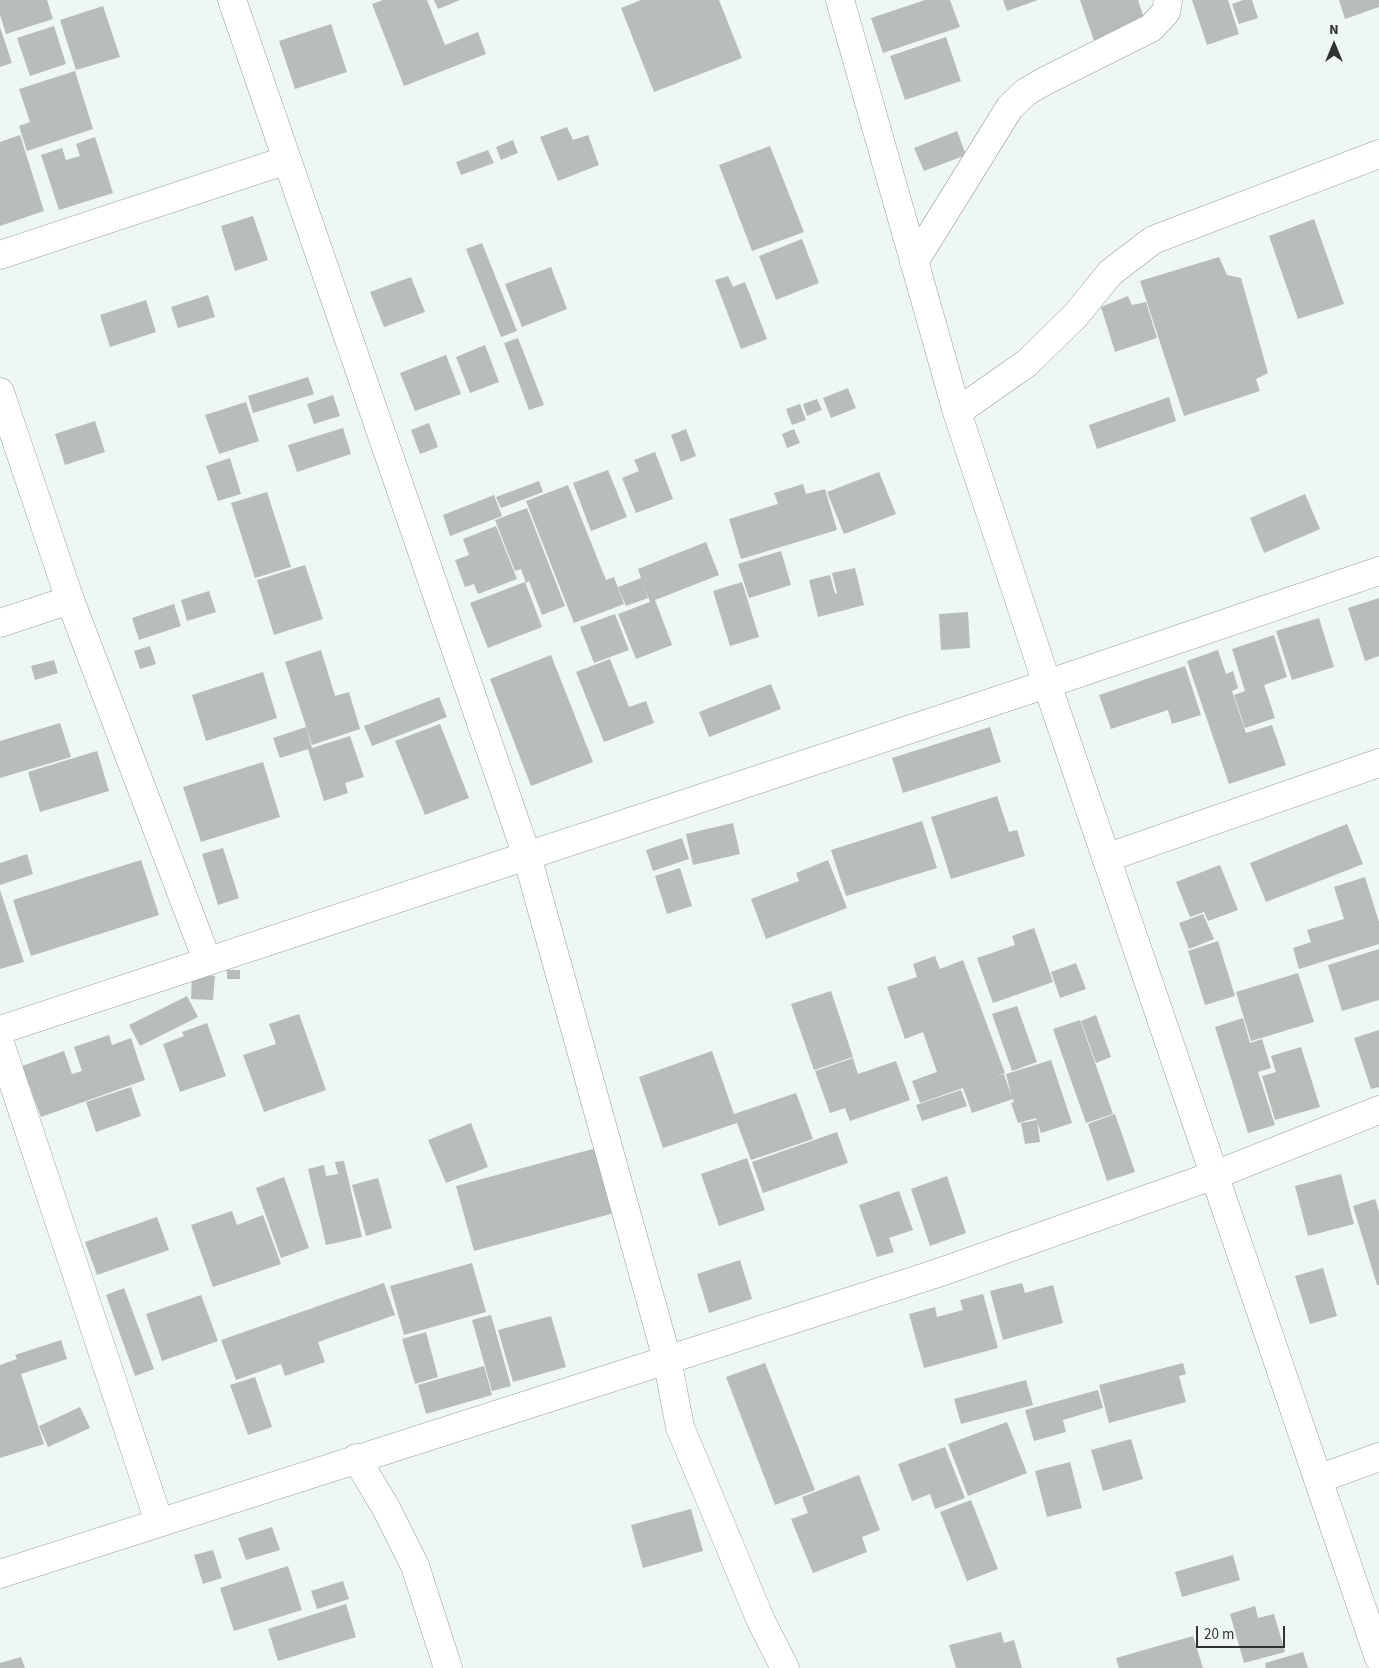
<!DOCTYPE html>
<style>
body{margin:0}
#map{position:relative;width:1379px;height:1668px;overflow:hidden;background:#eef7f6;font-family:"Source Sans 3",sans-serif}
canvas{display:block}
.north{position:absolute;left:1309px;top:20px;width:50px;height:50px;-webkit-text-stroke:4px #eef7f6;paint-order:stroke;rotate:0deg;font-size:14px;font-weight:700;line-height:20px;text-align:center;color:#303333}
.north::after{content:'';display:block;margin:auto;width:18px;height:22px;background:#303333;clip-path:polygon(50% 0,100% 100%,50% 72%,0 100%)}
.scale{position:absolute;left:1196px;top:1626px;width:89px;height:22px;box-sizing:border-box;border:2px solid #303333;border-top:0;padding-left:6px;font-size:15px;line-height:18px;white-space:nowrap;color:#303333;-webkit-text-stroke:4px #eef7f6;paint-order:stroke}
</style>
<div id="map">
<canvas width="1379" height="1668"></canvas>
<div class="north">N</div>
<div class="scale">20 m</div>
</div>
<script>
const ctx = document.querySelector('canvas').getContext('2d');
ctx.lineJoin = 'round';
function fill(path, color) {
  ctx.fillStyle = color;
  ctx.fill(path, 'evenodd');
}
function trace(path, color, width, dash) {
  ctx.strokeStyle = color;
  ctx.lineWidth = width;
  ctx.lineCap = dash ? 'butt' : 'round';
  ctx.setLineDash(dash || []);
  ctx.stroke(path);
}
fill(new Path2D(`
 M0,0H47L53,19L6,34L0,15Z
 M383,0H427L445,45L478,32L486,54L404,86L372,4Z
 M434,0H460L438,9Z
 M641,0H719L742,58L654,92L621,8Z
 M925,0H950L960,27L883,53L871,18Z
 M1003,0H1038L1007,11Z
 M1080,0H1138L1146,24L1094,41Z
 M1192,0H1228L1239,34L1207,45Z
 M1243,0H1252L1258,18L1239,24L1232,4Z
 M1339,0H1379V7L1345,19Z
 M103,6L120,57L76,70L60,20Z
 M331,24L347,72L295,89L279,41Z
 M54,26L66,64L30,76L17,38Z
 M0,27L12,63L0,67Z
 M946,37L961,81L905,100L890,56Z
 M75,71L93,129L27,151L19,126L30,122L19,89Z
 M567,127L573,140L588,135L599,165L558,181L540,137Z
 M957,131L966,155L924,171L914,148Z
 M20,135L44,211L0,226V142Z
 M95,137L113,193L59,210L41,155L62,148L66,160L80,156L76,144Z
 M513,140L518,153L501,160L496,147Z
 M770,146L804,232L752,251L719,165Z
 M488,150L494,163L461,175L456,162Z
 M253,216L268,260L235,271L221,226Z
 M1314,219L1344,304L1298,319L1269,236Z
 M802,239L819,283L776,300L759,256Z
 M482,243L517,331L501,337L466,249Z
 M1219,257L1227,275L1241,278L1268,373L1256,379L1260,391L1184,416L1140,281Z
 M551,267L567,309L522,327L505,284Z
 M728,276L733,287L745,282L767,339L741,349L715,280Z
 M411,277L425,312L384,327L370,292Z
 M208,295L215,317L178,328L171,307Z
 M1128,296L1132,305L1146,302L1157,338L1115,352L1101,307Z
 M146,300L156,332L110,347L100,315Z
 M518,338L544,405L529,410L504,343Z
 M485,345L499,382L470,393L456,357Z
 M446,355L461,394L415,411L400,373Z
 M308,377L314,394L253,413L248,396Z
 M848,388L856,408L831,418L823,398Z
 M333,395L340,416L314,424L307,404Z
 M1169,397L1176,421L1097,449L1089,425Z
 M817,399L822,410L807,416L803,404Z
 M246,402L259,441L219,454L205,415Z
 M800,404L806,420L792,425L786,409Z
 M95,421L105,452L65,465L55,434Z
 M429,423L438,447L420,454L411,430Z
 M343,428L351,454L297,472L288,445Z
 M686,429L696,456L681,462L671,435Z
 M794,429L800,443L787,448L782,434Z
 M655,452L673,499L636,513L622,478L639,471L634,460Z
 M230,458L241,494L218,501L206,466Z
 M608,470L627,517L591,531L573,483Z
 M879,472L896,514L844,534L827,492Z
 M539,481L543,492L501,508L496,497Z
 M803,484L806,494L825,489L837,530L741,559L729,519L778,504L774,493Z
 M568,485L606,580L614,577L624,604L574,623L526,501Z
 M267,492L291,567L255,578L231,503Z
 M1305,494L1320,529L1264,553L1250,518Z
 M494,495L502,516L450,536L443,515Z
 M527,508L565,606L542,615L529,581L526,583L521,569L515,571L495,520Z
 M496,526L517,579L478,594L474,584L465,587L455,560L469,555L463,539Z
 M706,542L719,575L655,600L672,645L636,659L618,614L650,602L643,583L648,598L626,606L618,587L641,578L638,569Z
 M781,551L791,585L749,598L738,564Z
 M305,565L323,619L274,635L257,580Z
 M855,568L864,605L818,617L809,580L830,575L835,594L837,593L832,573Z
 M525,582L542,627L488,648L470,603Z
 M742,582L759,637L730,646L713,591Z
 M209,591L216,612L187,621L181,600Z
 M1379,598V656L1365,661L1348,608Z
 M174,604L181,626L139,640L132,618Z
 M968,612L970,648L941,650L939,614Z
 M615,614L629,650L594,663L580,627Z
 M1319,618L1334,667L1292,680L1276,631Z
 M1274,635L1287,677L1264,685L1275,718L1245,728L1234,695L1245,691L1232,649Z
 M150,646L156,664L140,669L134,651Z
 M321,650L335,696L349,692L360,729L312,745L285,662Z
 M1218,650L1226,674L1233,671L1238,688L1232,691L1246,733L1272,725L1286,765L1229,784L1187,661Z
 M551,655L593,762L531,786L490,679Z
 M610,659L629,707L646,701L654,723L604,742L576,672Z
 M54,660L58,673L35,680L31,666Z
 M1185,666L1201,715L1172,724L1168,710L1111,729L1099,695Z
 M263,672L277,718L206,741L192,695Z
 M771,684L781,709L709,737L699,712Z
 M439,697L447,717L372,746L364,726Z
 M60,723L71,757L0,778V741Z
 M440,724L469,798L425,815L395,741Z
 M306,727L312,748L350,736L364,777L345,783L348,793L324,801L308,749L280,758L273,738Z
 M990,727L1001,762L903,793L892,758Z
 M97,751L109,791L40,812L28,772Z
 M263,762L280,817L201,842L183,787Z
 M997,796L1009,832L1017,830L1025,856L951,879L931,817Z
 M922,821L937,868L846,896L831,850Z
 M733,823L740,854L693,865L686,834Z
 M1347,824L1363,864L1266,902L1250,863Z
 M682,838L689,859L653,871L646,850Z
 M223,848L239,898L218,905L202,854Z
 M27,854L33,874L0,885V863Z
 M141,860L159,915L31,956L13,900Z
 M828,860L847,908L766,939L751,899L799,881L796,873Z
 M1220,865L1238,910L1208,921L1204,912L1190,917L1176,882Z
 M680,868L692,906L667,914L655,876Z
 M1365,877L1379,922V944L1299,969L1293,948L1311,942L1307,930L1344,919L1350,938L1334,887Z
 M0,890L24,962L0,969Z
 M1203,914L1214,939L1189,949L1179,923Z
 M1034,928L1053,982L993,1003L977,958L1015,945L1012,936Z
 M1218,941L1235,996L1205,1005L1188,951Z
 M1379,949V1000L1342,1011L1328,965Z
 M935,956L940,969L963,960L1005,1073L995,1077L1004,1074L1012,1098L1006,1074L1051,1060L1072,1123L1041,1133L1036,1118L1018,1123L1011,1103L1014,1102L1013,1099L972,1113L963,1088L920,1103L912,1081L937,1072L923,1032L905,1039L887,987L917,977L913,964Z
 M1076,963L1086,989L1060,998L1051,972Z
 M227,970H240V979H227Z
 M1298,973L1314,1022L1251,1041L1236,992Z
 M192,975L215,976L213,1000L191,999Z
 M831,991L853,1057L814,1070L791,1004Z
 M187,996L198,1017L140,1046L129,1025Z
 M1017,1006L1037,1062L1012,1071L992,1014Z
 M299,1014L326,1090L264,1112L243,1055L276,1044L269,1024Z
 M1096,1015L1111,1057L1096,1063L1081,1021Z
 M1243,1018L1250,1043L1262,1039L1271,1068L1258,1072L1275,1125L1248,1133L1215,1027Z
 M1080,1020L1113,1114L1086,1123L1053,1029Z
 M207,1023L226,1076L180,1092L163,1044L184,1036L182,1032Z
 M1379,1030V1087L1371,1089L1354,1038Z
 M109,1035L112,1045L131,1038L145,1080L41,1117L22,1066L64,1051L72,1074L82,1071L74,1047Z
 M1301,1047L1320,1107L1275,1120L1262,1076L1276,1072L1271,1056Z
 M712,1051L734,1114L796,1093L813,1139L751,1160L737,1123L663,1148L639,1077Z
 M853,1058L858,1074L896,1061L910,1100L850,1121L845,1108L830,1113L815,1071Z
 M131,1087L141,1116L96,1132L86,1102Z
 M961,1090L967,1106L922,1121L916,1105Z
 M1115,1114L1135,1172L1107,1181L1088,1124Z
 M1037,1120L1040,1142L1025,1144L1021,1123Z
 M471,1123L488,1167L446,1183L428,1140Z
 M837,1132L848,1163L763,1193L752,1162Z
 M600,1147L618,1212L474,1251L456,1186Z
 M747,1158L765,1210L719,1226L701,1174Z
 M344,1161L362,1237L326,1245L308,1169L324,1165L326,1176L338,1174L335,1162Z
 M1341,1174L1354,1224L1308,1236L1295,1186Z
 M947,1176L966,1233L930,1246L911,1189Z
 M284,1177L309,1248L281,1258L256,1188Z
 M378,1178L392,1228L366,1236L352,1185Z
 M899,1191L913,1230L889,1238L894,1252L877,1257L859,1205Z
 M1375,1199L1379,1212V1285H1377L1353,1206Z
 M232,1211L237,1225L263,1215L281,1264L213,1287L191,1225Z
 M157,1217L169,1250L97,1275L85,1242Z
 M740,1260L752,1299L709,1313L697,1274Z
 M472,1263L486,1312L404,1335L390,1286Z
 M1323,1268L1337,1316L1310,1324L1295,1276Z
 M384,1283L395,1315L318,1342L325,1362L285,1376L281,1364L236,1380L221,1340Z
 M1022,1283L1025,1293L1053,1285L1063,1323L1003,1340L990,1291Z
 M124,1288L154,1369L135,1376L106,1295Z
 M983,1294L998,1348L924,1368L909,1314L935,1307L937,1317L963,1310L960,1300Z
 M201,1295L218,1341L162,1361L146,1314Z
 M491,1315L511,1386L492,1391L472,1320Z
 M551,1316L566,1367L513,1382L498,1330Z
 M426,1332L438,1377L415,1384L402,1339Z
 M61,1340L67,1359L21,1374L44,1444L0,1458V1365L17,1359L15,1355Z
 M765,1363L815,1490L775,1505L726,1377Z
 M1183,1363L1186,1374L1179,1376L1186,1402L1109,1423L1099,1385Z
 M484,1366L492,1395L426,1414L418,1385Z
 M255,1377L272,1427L248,1435L230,1385Z
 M1026,1380L1033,1405L961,1424L954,1399Z
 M1098,1390L1103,1408L1063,1420L1066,1432L1034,1441L1025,1410Z
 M80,1407L90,1428L48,1447L39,1426Z
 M1007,1422L1027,1473L968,1496L948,1444Z
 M1131,1439L1143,1479L1103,1491L1091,1450Z
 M945,1447L965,1498L935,1509L930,1494L912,1501L898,1464Z
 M1070,1462L1082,1508L1047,1517L1035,1471Z
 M859,1475L880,1530L862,1537L867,1552L813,1573L791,1519L808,1513L802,1497Z
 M971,1500L998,1569L967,1581L940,1512Z
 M691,1509L703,1551L643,1568L631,1525Z
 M272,1527L280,1550L246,1560L238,1538Z
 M213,1550L222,1578L203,1584L194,1555Z
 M1233,1555L1240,1580L1182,1597L1175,1572Z
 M288,1566L302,1610L234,1631L220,1588Z
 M343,1581L349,1599L317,1609L311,1591Z
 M346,1604L356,1637L278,1661L268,1629Z
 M1255,1606L1258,1618L1274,1614L1285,1652L1244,1663L1230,1614Z
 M1001,1632L1004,1643L1014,1640L1022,1668H956L949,1645Z
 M1193,1636L1203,1668H1119L1116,1658Z
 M1303,1652L1308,1668H1266L1265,1663Z
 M21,1657L25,1668H0V1663Z`), '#b7bdb9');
const street = new Path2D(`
 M232,0L527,856L667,1359L680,1427L761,1621L785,1668
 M840,0L957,412L1047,684L1379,571
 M0,255L287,160
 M914,262L1010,107L1026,92L1045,81L1151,28L1166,12L1168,0
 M0,392L70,600L207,960
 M957,412L1027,363L1076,315L1110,273L1153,240L1379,154
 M0,623L70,600
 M1106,858L1379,763
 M0,1043L159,1522
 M356,1458L386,1508L415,1566L448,1668
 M1318,1479L1379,1457
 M0,1574L938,1273L1215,1175L1379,1110`);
const secondary = new Path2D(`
 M0,1030L1047,684L1379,1658`);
trace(street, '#969e9d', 29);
trace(secondary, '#969e9d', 29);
trace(street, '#fff', 28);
trace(secondary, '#fff', 28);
</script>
